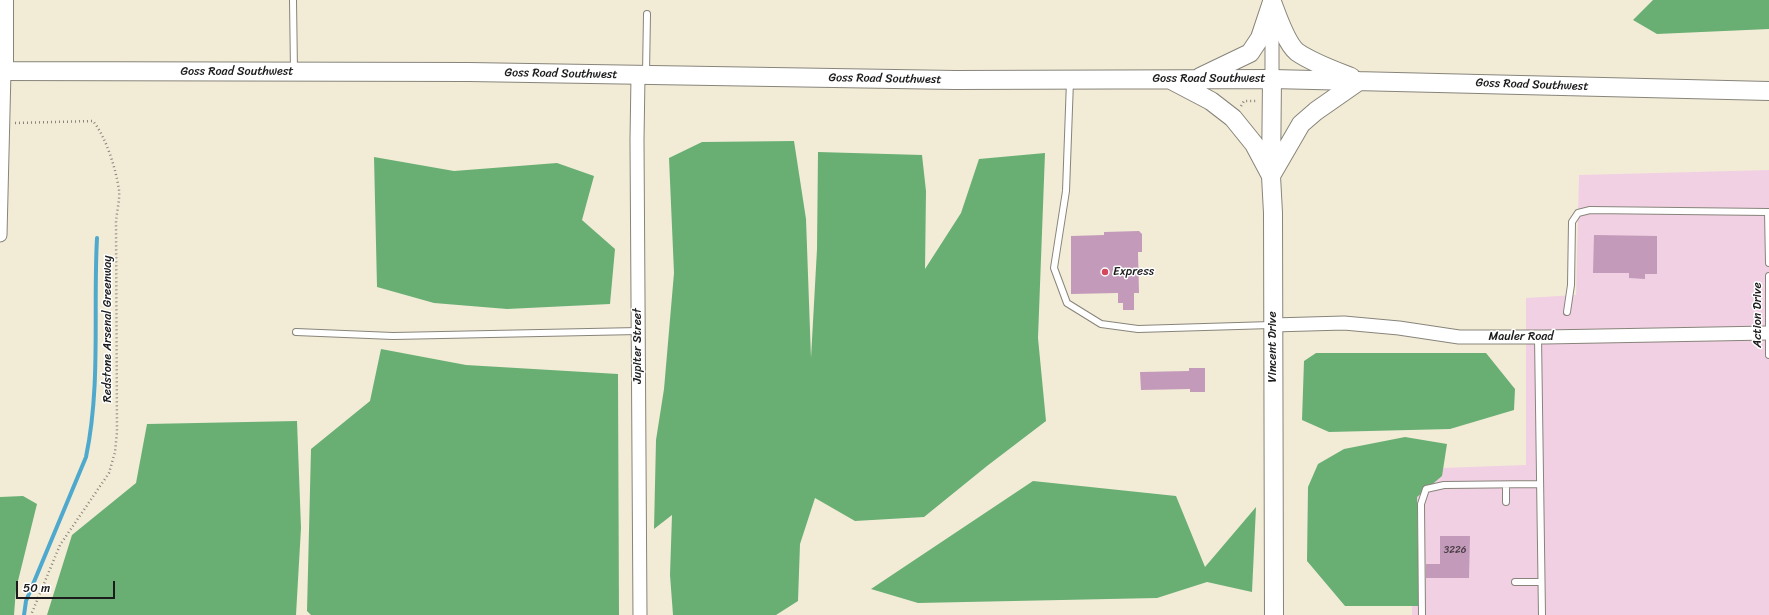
<!DOCTYPE html>
<style>
body{margin:0}
#map{position:relative;width:1769px;height:615px;overflow:hidden;background:#f2ecd7;font-family:Sriracha,sans-serif}
canvas{display:block}
.scale{position:absolute;left:16px;top:581px;width:99px;height:18px;box-sizing:border-box;border:2px solid #1c1c1c;border-top:0;padding-left:5px;font-size:12px;line-height:14px;white-space:nowrap;color:#1c1c1c;-webkit-text-stroke:3px #fff;paint-order:stroke}
</style>
<div id="map">
<canvas width="1769" height="615"></canvas>
<div class="scale">50 m</div>
</div>
<script>
const ctx = document.querySelector('canvas').getContext('2d');
ctx.lineJoin = 'round';
function fill(path, color) {
  ctx.fillStyle = color;
  ctx.fill(path, 'evenodd');
}
function trace(path, color, width, dash) {
  ctx.strokeStyle = color;
  ctx.lineWidth = width;
  ctx.lineCap = dash ? 'butt' : 'round';
  ctx.setLineDash(dash || []);
  ctx.stroke(path);
}
function label(font, color, halo, rows, align = 'center') {
  ctx.font = font + ' Sriracha,sans-serif';
  ctx.lineWidth = 3;
  ctx.setLineDash([]);
  ctx.textBaseline = 'middle';
  ctx.strokeStyle = halo;
  ctx.fillStyle = color;
  for (const [text, x, y, turn = 0] of rows) {
    ctx.save();
    ctx.translate(x, y);
    ctx.rotate((+turn || 0) * Math.PI / 180);
    ctx.textAlign = isNaN(turn) ? turn : align;
    if (halo) ctx.strokeText(text, 0, 0);
    ctx.fillText(text, 0, 0);
    ctx.restore();
  }
}
fill(new Path2D(`
 M1769,170V615H1412L1413,469L1526,465V298L1576,295L1579,175Z`), '#f1d0e3');
fill(new Path2D(`
 M1653,0H1769V29L1657,34L1633,20Z
 M794,141L806,219L811,358L817,249L818,152L922,155L926,191L925,269L961,213L979,159L1045,153L1038,338L1046,421L987,466L924,517L855,521L815,498L800,544L798,601L776,615H673L670,575L672,515L654,529L656,440L664,389L674,273L669,158L702,142Z
 M374,157L454,171L557,163L594,176L582,220L615,249L610,304L507,309L434,303L377,287Z
 M381,349L466,365L618,374L619,615H311L307,611L311,449L370,401Z
 M1316,353H1486L1515,389L1514,410L1450,429L1329,432L1302,420L1304,361Z
 M297,421L301,528L296,615H47L72,535L136,483L147,424Z
 M1405,437L1447,444L1442,476L1417,497L1419,606H1345L1307,561L1308,487L1318,464L1344,449Z
 M1033,481L1176,496L1205,567L1256,507L1252,592L1207,582L1157,598L918,603L871,589Z
 M23,496L37,504L16,589L14,615H0V497Z`), '#69af74');
trace(new Path2D(`
 M24,615L26,601L86,457C101,385 93,311 97,238`), '#4fa9cd', 4);
fill(new Path2D(`
 M1139,231L1142,234V252H1138L1139,293H1134V310H1123V303H1118V293L1071,294V236L1104,235V232Z
 M1594,235L1657,236V274H1645V279L1629,278V273H1593Z
 M1189,368H1205V392H1190V389L1141,390L1140,372L1189,371Z
 M1440,536H1470L1469,578H1426V564H1440Z`), '#c39ab9');
const lane = new Path2D(`
 M293,0L294,71
 M646,73L647,14
 M1070,81L1066,191L1054,268L1067,303L1101,324L1138,329L1271,325
 M1769,276V355
 M1567,312L1571,285L1572,222L1578,213L1590,210L1768,212L1769,263
 M296,332L393,336L638,331
 M1538,337L1542,615
 M1506,485V502
 M1515,582H1541
 M1422,615L1421,504L1426,489L1444,485L1539,484`);
const street = new Path2D(`
 M1272,14V79
 M638,76L637,140L640,615
 M0,235L4,71
 M1273,325L1344,323L1399,328L1459,337H1545L1769,333`);
const secondary = new Path2D(`
 M4,0V71
 M1272,2C1277,15 1286,43 1297,52C1313,63 1333,70 1351,77
 M0,71L469,72L955,80L1272,79L1769,91
 M1200,77L1250,53L1260,38L1272,2
 M1272,79L1271,176L1273,213L1274,615
 M1171,80L1211,101L1233,118L1254,144L1270,174
 M1272,174L1301,124L1316,111L1359,81`);
trace(lane, '#87847a', 8);
trace(street, '#87847a', 15);
trace(secondary, '#87847a', 20);
trace(new Path2D(`
 M1241,106L1244,101H1256
 M15,123L93,121C106,137 116,169 119,190C120,199 117,211 116,221L117,432L115,452L109,473L60,545L31,615`), '#87847a', 2.5, [1, 3]);
trace(lane, '#fff', 6);
trace(street, '#fff', 13);
trace(secondary, '#fff', 18);
for (const [x, y, r, color] of [
 [1105,272,4,"#d1495b"]
]) {
  const dot = new Path2D();
  dot.arc(x, y, r, 0, 2 * Math.PI);
  ctx.fillStyle = color;
  ctx.fill(dot);
  trace(dot, '#fff', 1.5);
}
label('10px', '#463c43', null, [
 ["3226",1455,550]
]);
label('12px', '#1c1c1c', '#fff', [
 ["Goss Road Southwest",237,72],
 ["Goss Road Southwest",561,74,1],
 ["Goss Road Southwest",885,79,1],
 ["Goss Road Southwest",1209,79],
 ["Goss Road Southwest",1532,85,2],
 ["Action Drive",1758,315,-90],
 ["Redstone Arsenal Greenway",108,329,-90],
 ["Mauler Road",1521,337],
 ["Jupiter Street",638,346,-90],
 ["Vincent Drive",1273,347,-90]
]);
label('12px', '#1c1c1c', '#fff', [
 ["Express",1113,272]
], 'left');
</script>
